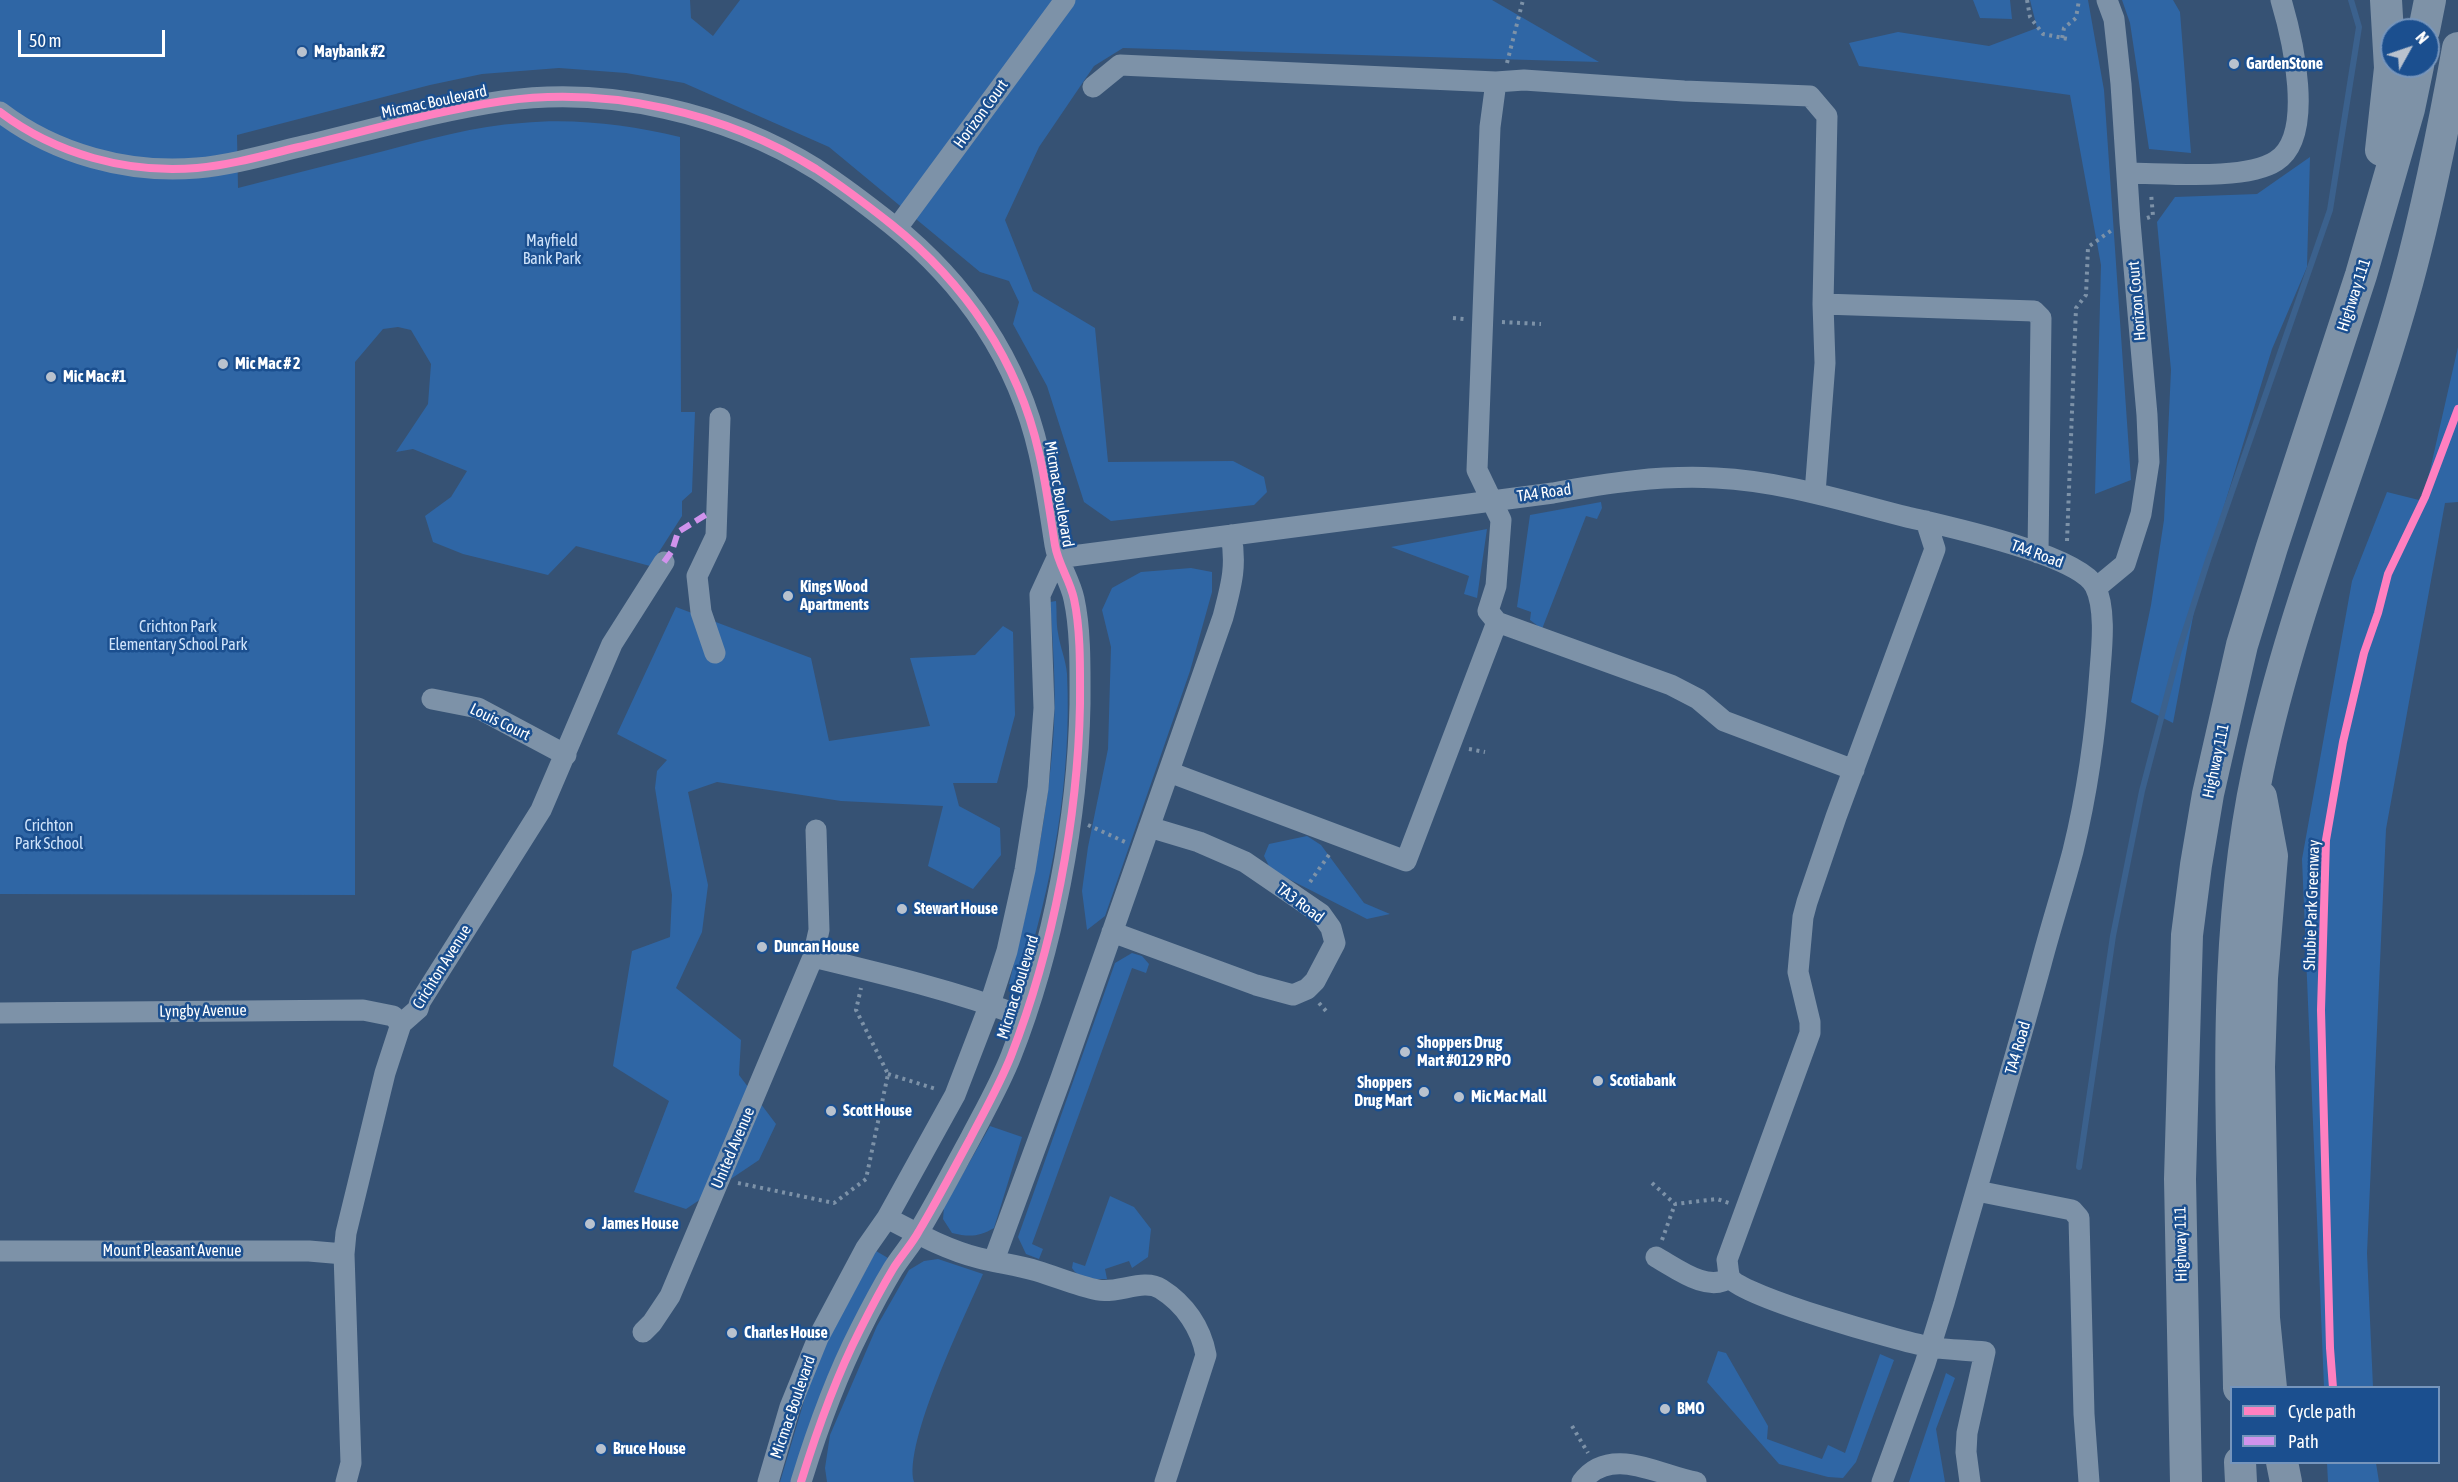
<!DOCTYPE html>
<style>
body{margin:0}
#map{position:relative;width:2458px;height:1482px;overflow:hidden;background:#365274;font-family:"Asap Condensed",sans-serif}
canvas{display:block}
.legend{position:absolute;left:2230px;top:1386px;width:210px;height:78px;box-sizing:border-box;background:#1b4f8f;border:2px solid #7695bc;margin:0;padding:8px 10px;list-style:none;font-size:18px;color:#fff}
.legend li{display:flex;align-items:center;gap:12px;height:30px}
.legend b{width:30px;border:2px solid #7695bc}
.north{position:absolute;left:2380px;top:18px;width:60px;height:60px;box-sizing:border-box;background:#1b4f8f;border:2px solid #7695bc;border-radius:50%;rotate:50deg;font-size:16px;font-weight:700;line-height:24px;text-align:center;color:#fff}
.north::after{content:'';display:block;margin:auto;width:21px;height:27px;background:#b9c2ce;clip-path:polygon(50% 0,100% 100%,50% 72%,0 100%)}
.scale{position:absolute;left:18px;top:30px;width:147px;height:27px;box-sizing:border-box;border:3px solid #fff;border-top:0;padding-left:8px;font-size:18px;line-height:21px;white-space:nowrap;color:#fff;-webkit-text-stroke:4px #1b4f8f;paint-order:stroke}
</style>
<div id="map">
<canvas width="2458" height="1482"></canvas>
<ul class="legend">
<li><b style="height:8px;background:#ff80c0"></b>Cycle path</li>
<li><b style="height:8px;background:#d193ec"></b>Path</li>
</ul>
<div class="north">N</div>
<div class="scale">50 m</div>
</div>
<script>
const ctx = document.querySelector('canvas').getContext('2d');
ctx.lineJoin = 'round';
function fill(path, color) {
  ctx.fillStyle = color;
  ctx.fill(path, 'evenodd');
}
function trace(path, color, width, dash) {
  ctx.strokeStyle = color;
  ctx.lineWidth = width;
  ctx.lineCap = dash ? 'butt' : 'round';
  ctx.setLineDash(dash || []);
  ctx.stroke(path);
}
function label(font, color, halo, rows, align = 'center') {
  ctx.font = font + ' "Asap Condensed",sans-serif';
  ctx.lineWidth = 5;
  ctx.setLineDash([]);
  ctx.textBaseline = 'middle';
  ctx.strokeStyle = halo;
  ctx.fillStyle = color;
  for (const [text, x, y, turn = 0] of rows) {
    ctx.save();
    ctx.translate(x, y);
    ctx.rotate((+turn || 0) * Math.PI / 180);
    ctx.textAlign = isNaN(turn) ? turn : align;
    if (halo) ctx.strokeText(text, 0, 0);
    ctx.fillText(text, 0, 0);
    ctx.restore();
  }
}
fill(new Path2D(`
 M0,0H690L691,18L713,36L740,0H1492L1599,62L1123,48L1094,66L1039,147L1005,220L1033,291L1095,328L1108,462L1233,461L1264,477L1267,492L1254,505L1111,521L1084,502L1047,386L1013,324L1019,302L1009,281L980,272L829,147L684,83L626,73L559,68L482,74L430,85L237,135L238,188C286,176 335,163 384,151C429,139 475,126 522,123C576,118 628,125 680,137L681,412H695L692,492L682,501V516L650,566L576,546L548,575L463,554L433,542L425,516L451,497L467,471L413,449L396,452L428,404L431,364L411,330L398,327L383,329L355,362V895L0,894Z
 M1973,0H2010L2012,19L1980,18Z
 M2030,0H2088L2104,90L2131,480L2095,494L2101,265L2070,95L1859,66L1849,43L1898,32L1989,46L2037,28Z
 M2122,0H2173L2180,12L2191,153L2149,149L2130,23Z
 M2310,157L2307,267L2272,349L2197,595L2173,723L2131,702L2151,605L2164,520L2171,370L2157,222L2175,197L2257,194Z
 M2458,347V502L2445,503L2386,829L2367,1253L2373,1387H2324L2302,859L2352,581L2387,492L2423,501Z
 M1601,502L1602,508L1597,519L1586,516L1542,629L1530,620L1531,612L1517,607L1530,515Z
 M1487,529L1477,598L1464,594L1469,576L1391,547Z
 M1191,568L1212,572V592L1190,671L1105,916L1087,930L1082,891L1088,847L1108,749L1111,647L1102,610L1112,588L1141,572Z
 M1056,601C1057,612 1056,623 1058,633C1060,647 1066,660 1067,674C1072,779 1052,887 1020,986L1009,984C1030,899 1049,814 1054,726C1056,685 1053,644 1050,602Z
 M676,607L811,658L829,741L930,726L910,658L975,655L1003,626L1013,632L1015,715L997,783H953L959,806L1000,828L1001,855L973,889L928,866L943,806L841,801L717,782L688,792L708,885L702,932L676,988L741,1040L739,1075L776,1124L759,1160L686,1209L634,1192L669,1101L613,1066L632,951L670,937L672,895L655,788L657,771L667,760L617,734Z
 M1307,836L1321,845L1364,903L1390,914L1367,919L1271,870L1264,856L1269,844Z
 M1132,953L1142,956L1149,964L1146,973L1132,968L1032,1244L1043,1249L1039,1259L1026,1254L1018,1237L1115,963Z
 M990,1126L1022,1137L994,1228C979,1237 969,1237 952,1233L943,1219L944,1207Z
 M1110,1196L1134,1207L1151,1229L1148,1257L1132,1268L1129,1261L1105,1269L1107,1279C1094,1279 1079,1280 1072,1268L1073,1262L1085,1266Z
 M876,1251L888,1258L794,1482H780L807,1391L828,1339Z
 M938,1259L983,1274C965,1316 903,1443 914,1482H827L825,1468L830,1435L877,1326L909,1270L924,1261Z
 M1718,1351L1726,1353L1768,1426L1767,1439L1822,1459L1828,1445L1845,1453L1880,1354L1894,1360L1856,1462L1843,1478L1828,1477L1779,1464L1707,1382Z
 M1946,1373L1955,1378L1936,1429L1945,1482H1909Z
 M2327,1463H2376L2379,1482H2328Z`), '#2f66a5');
trace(new Path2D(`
 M2079,1167L2113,936L2142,791L2179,650L2208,560L2330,210L2359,27L2351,0`), '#3b618d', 6);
trace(new Path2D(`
 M2027,0L2030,17L2043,34L2068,39
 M2062,38L2064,28L2076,18L2079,0
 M1507,63L1523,0
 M2147,218L2153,216L2151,193
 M1453,318L1464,319
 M1502,322L1541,324
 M2067,541L2076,308L2086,295L2088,247L2112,230
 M1469,749L1485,752
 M1088,825L1125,842
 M1310,882L1331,852
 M1319,1003L1326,1011
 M888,1074L936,1089
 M738,1183L834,1203L866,1179L888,1074L856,1010L861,988
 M1652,1183L1675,1204L1717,1199L1729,1203
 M1662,1240L1675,1204
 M1572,1426L1588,1453`), '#7d92a8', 4, [3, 4.5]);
trace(new Path2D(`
 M1496,82L1490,127L1477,470L1501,520L1496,586L1488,611L1497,622L1671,685L1698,699L1724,721L1854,770
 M1093,87L1120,65L1496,82L1524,80L1684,91L1810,96L1827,116L1823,304
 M0,112C55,154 128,174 197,168C231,165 266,155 299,147C367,131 435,111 503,101C609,86 726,113 816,169C842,186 867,205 891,224C965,283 1018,360 1039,453C1046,483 1050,514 1055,545C1058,564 1070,580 1074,599C1081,631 1080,671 1080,704C1078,818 1053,949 1011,1056C1000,1084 984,1112 970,1139C953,1170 937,1201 919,1231C912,1244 901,1256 893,1269C881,1289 870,1310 860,1330C835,1379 817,1430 801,1482
 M2127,173C2164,173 2246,181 2276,161C2316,136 2292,37 2281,0
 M897,228L1065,0
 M1815,493L1825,363L1823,304L2034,311L2041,318L2038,553
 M1926,521L1935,549L1836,817L1807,902L1803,917L1798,972L1810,1022V1033L1727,1260C1728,1265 1728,1273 1730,1278C1743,1297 1900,1341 1930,1347C1948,1350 1966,1350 1985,1352L1967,1433L1966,1452L1970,1482
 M1057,558L1553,493C1607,483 1661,475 1716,478C1781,481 1844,501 1907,517C1945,526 2077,554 2095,586C2106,608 2102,646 2100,670C2096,729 2087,794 2073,851C2063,889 2051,926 2041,964C2010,1077 1976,1190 1944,1303L1925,1364L1882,1482
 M2096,588L2125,564L2141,514L2149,462L2147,415L2130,222L2121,84L2114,19L2107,0
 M715,653L701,612L697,576L716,536L720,418
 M432,699L478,708L566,755
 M1169,772L1406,861L1497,622
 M1112,932L1256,985L1293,995L1307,989L1315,981L1335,943L1331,928L1321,914L1245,862L1199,842L1149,827
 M813,957C884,974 955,991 1024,1017
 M0,1013L363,1010L393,1016L401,1024
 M1977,1191L2072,1210L2079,1218L2084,1414L2089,1482
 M887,1218C916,1233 947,1250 979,1258C998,1263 1018,1265 1037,1271C1057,1277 1078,1286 1098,1290C1118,1294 1144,1278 1161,1289C1185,1304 1201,1328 1206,1355L1165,1482
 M0,1251H309L344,1254
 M1656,1257C1676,1268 1709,1294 1730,1277
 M994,1260L1061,1078L1223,617C1231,586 1237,567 1231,535
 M643,1332L652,1323L670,1296L813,957L819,930L816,830
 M346,1482L351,1463L344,1254L346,1233L385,1073L401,1024L418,1009L420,1002L541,810L612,644L664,562
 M768,1482L790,1407L818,1338L866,1248L887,1218L955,1095L990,1004L1007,951L1025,870L1038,788L1044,708L1040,595L1057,558
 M1582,1482C1610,1444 1660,1476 1696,1482`), '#7d92a8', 21);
trace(new Path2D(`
 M2424,30L2430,0
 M2381,150L2390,68L2386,0
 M2261,797L2272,856L2262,978L2259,1067L2264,1318L2271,1388
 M2239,1388C2236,1182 2215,972 2258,770C2293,603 2362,447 2407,283C2428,206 2444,126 2458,48
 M2240,1462L2241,1482
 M2282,1462L2286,1482
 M2186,1482L2180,1179L2187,935L2196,865L2208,794L2242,645L2272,547L2361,275L2409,109L2418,66`), '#7e92a7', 32);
trace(new Path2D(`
 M664,562L672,551L678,532L707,514`), '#d193ec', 6, [12, 6]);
trace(new Path2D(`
 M0,112C55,154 128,174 197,168C231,165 266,155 299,147C367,131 435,111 503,101C609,86 726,113 816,169C842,186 867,205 891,224C965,283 1018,360 1039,453C1046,483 1050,514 1055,545C1058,564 1070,580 1074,599C1081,631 1080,671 1080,704C1078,818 1053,949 1011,1056C1000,1084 984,1112 970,1139C953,1170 937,1201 919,1231C912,1244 901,1256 893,1269C881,1289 870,1310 860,1330C835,1379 817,1430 801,1482
 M2333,1388L2330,1348L2321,1010L2326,840L2343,742L2364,653L2378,613L2388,574L2425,497L2458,409`), '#ff80c0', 8);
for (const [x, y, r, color] of [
 [302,52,6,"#b9c2ce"],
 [2234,64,6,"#b9c2ce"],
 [223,364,6,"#b9c2ce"],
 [51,377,6,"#b9c2ce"],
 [788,596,6,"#b9c2ce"],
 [902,909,6,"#b9c2ce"],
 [762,947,6,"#b9c2ce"],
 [1405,1052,6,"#b9c2ce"],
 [1598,1081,6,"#b9c2ce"],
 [1424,1092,6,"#b9c2ce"],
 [1459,1097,6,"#b9c2ce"],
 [831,1111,6,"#b9c2ce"],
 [590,1224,6,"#b9c2ce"],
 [732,1333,6,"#b9c2ce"],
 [1665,1409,6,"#b9c2ce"],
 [601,1449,6,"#b9c2ce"]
]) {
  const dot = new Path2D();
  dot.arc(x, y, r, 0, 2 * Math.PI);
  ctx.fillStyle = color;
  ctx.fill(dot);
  trace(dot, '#1b4f8f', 2);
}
label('bold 16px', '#fff', '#1b4f8f', [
 ["Maybank #2",314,52],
 ["GardenStone",2246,64],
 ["Mic Mac # 2",235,364],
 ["Mic Mac #1",63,377],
 ["Kings Wood",800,587],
 ["Apartments",800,605],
 ["Stewart House",914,909],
 ["Duncan House",774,947],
 ["Shoppers Drug",1417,1043],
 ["Mart #0129 RPO",1417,1061],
 ["Scotiabank",1610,1081],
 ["Shoppers",1412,1083,"right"],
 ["Drug Mart",1412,1101,"right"],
 ["Mic Mac Mall",1471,1097],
 ["Scott House",843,1111],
 ["James House",602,1224],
 ["Charles House",744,1333],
 ["BMO",1677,1409],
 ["Bruce House",613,1449]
], 'left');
label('16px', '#fff', '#1b4f8f', [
 ["Micmac Boulevard",434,102,-12],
 ["Horizon Court",981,114,-54],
 ["Highway 111",2354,295,-72],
 ["Horizon Court",2137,301,-95],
 ["TA4 Road",1544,493,-8],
 ["Micmac Boulevard",1059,494,80],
 ["TA4 Road",2037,554,20],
 ["Louis Court",500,722,26],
 ["Highway 111",2216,761,-78],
 ["TA3 Road",1300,903,37],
 ["Shubie Park Greenway",2312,905,-88],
 ["Crichton Avenue",442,967,-58],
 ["Micmac Boulevard",1018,987,-73],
 ["Lyngby Avenue",203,1011,-1],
 ["TA4 Road",2018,1048,-74],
 ["United Avenue",733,1148,-67],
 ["Highway 111",2181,1244,-91],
 ["Mount Pleasant Avenue",172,1251],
 ["Micmac Boulevard",793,1407,-71]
]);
label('16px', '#cfe3fa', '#1b4f8f', [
 ["Mayfield",552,241],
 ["Bank Park",552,259],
 ["Crichton Park",178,627],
 ["Elementary School Park",178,645],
 ["Crichton",49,826],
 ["Park School",49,844]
]);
</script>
